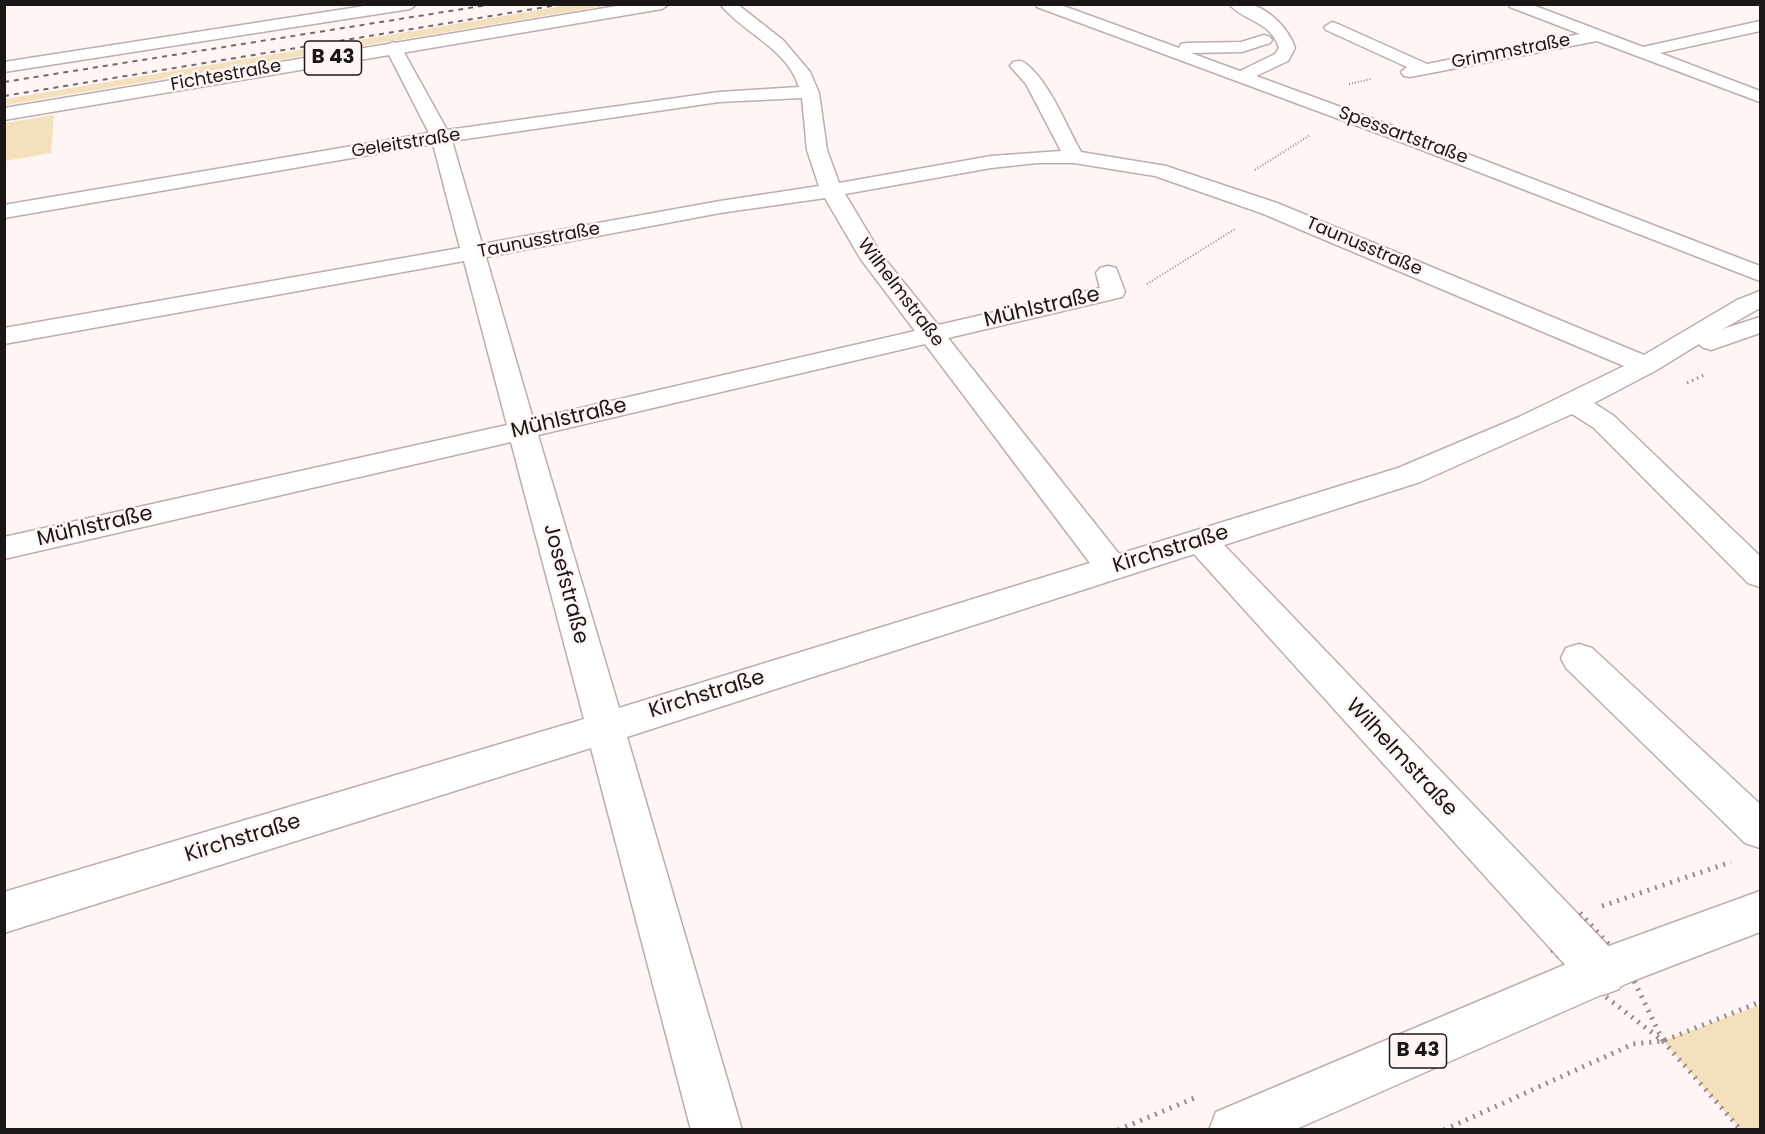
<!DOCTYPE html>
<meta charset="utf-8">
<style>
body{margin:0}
#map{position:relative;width:1765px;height:1134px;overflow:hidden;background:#fff5f5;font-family:Poppins,sans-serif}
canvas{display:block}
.frame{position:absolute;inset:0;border:6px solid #1c1717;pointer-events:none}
</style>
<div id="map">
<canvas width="1765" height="1134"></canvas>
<div class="frame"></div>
</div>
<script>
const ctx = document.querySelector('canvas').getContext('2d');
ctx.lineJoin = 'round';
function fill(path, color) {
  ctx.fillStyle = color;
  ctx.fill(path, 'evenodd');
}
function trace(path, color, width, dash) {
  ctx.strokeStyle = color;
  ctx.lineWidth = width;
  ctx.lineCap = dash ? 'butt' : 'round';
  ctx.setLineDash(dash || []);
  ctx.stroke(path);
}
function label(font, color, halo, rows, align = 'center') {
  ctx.font = font + ' Poppins,sans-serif';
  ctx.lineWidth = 5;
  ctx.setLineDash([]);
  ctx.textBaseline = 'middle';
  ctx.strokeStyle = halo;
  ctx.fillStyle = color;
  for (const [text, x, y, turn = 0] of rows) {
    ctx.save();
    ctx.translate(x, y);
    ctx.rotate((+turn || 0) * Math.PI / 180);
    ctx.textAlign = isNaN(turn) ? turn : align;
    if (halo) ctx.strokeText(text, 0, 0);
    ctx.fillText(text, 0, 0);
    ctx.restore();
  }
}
fill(new Path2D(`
 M575,4L610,5L5,105V99Z
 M54,115L51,153L5,161V123Z
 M1760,1005V1129H1740L1663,1041Z`), '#f4e0bd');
const minor = new Path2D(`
 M377,4H417L410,9L4,72V62Z
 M720,4H737L783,40L810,72L819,93L827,150L839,183L991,156L1061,151L1026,84L1010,66L1013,62C1018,61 1022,60 1026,64C1049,81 1067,127 1081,152L1166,166L1277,203L1644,355L1737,300L1760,291V308L1723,329L1760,317V333L1711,350L1702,347L1699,344L1655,371L1594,403L1614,416L1760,556V587L1748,583L1594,428L1572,414L1420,482L1224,545L1619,957L1626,973L1619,989L1603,995L1587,989L1194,554L627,737L742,1130H691L591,748L4,933V892L584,719L511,442L4,559V537L507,425L464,261L4,344V328L460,248L433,144L4,218V205L429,133L385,47L393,42L401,47L447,130L719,92L799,87C787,48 744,34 720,4ZM802,98L807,150L819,186L720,201L482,244L452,141L719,102ZM1037,163H1074L1155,176L1261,213L1624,366L1519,417L1398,468L1119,554L948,338L1122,297L1125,292L1116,268L1108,266L1100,268L1096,273L1100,288L938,325L881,254L845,194L991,168ZM825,198L860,258L915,331L533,419L486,257L720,213ZM925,344L1090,563L619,708L538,435Z
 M1508,4H1530L1643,47L1760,21V31L1660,53L1760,91V102L1597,41L1410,77L1404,76L1401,72L1407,67L1326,30L1324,27L1332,22L1338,24L1427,64L1580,34L1510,7Z
 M1579,644L1592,648L1760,804V848L1745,843L1566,668L1561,658L1566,648Z`);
const major = new Path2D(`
 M629,4H669L662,9L4,120V108Z
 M1035,4H1058L1179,48L1181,44L1187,43L1241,42L1264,35L1270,37L1272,40L1270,43L1242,52L1191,53L1240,71L1275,54L1279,48C1271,21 1245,22 1229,4C1235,4 1242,4 1248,4C1269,8 1289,29 1295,48L1288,61L1256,76L1423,137L1760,266V281L1409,145L1037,7Z
 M1760,891V932L1635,980L1294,1130H1209L1216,1112L1609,946Z`);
trace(minor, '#bdaeae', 3);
trace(major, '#bdaeae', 3);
trace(new Path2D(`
 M1349,84L1371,79
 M1255,170L1310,135
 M1147,284L1235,229`), '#948c8c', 2, [1, 2]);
trace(new Path2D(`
 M1687,383L1704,375`), '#948c8c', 3, [1.5, 4]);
trace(new Path2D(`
 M1602,906L1731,862
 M1580,913L1625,962L1663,1041L1584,980L1553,951L1574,942Z
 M1663,1041L1741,1130
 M1118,1130L1197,1097
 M1444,1130L1633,1044L1663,1041L1760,1002`), '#948c8c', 5, [2, 6]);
fill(minor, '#fff');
fill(major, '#fff');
trace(new Path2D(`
 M4,82L494,4
 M4,96L564,4`), '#726b6b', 2, [5, 5]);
label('18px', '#1c1717', '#fff5f5', [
 ["Grimmstraße",1511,52,-11],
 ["Fichtestraße",226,76,-10],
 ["Spessartstraße",1403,136,20],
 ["Geleitstraße",406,144,-9],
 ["Taunusstraße",539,241,-11],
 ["Taunusstraße",1364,247,23],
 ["Wilhelmstraße",900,293,53]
]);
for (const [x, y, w] of [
 [333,58,57],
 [1418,1051,57]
]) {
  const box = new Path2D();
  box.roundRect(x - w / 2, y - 17, w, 34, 4.5);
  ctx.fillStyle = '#fff5f5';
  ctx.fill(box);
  trace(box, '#1c1717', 1.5);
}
label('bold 20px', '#1c1717', null, [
 ["B 43",333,58],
 ["B 43",1418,1051]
]);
label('21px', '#1c1717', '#fff5f5', [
 ["Mühlstraße",1042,308,-13],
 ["Mühlstraße",569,419,-13],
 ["Mühlstraße",95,527,-13],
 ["Kirchstraße",1171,550,-17],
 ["Josefstraße",565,584,75],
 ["Kirchstraße",707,695,-17],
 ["Wilhelmstraße",1401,758,47],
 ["Kirchstraße",243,839,-17]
]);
</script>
